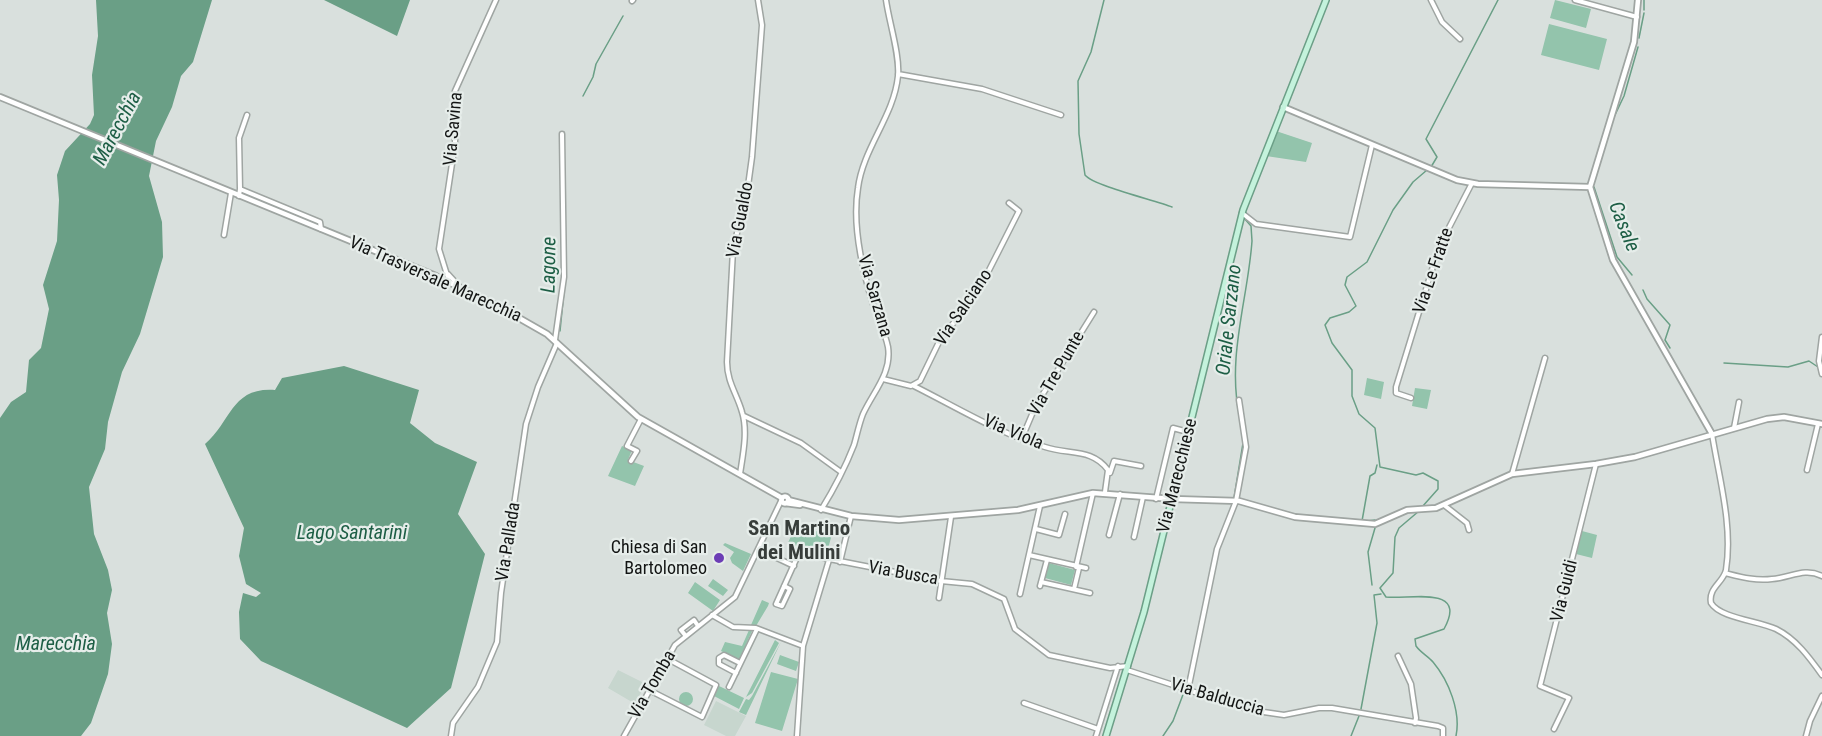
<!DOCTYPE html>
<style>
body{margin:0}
canvas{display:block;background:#d9e0dd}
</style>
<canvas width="1822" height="736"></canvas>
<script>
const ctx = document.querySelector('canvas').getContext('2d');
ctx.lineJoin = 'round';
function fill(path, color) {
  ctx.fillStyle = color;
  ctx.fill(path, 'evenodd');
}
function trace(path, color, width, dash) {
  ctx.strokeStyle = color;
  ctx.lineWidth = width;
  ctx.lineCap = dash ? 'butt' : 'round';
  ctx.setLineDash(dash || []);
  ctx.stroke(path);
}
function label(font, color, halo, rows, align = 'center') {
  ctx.font = font + ' "Roboto Condensed",sans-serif';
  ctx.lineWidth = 4.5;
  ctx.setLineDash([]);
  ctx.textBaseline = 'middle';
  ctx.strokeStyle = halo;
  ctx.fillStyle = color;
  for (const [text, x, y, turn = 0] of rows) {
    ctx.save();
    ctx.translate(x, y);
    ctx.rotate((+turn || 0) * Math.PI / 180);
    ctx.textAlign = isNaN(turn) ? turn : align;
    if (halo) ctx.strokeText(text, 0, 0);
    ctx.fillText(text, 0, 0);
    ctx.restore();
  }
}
fill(new Path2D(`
 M618,670L648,685L640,694L637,705L608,688Z
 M716,701L746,716L735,736H726L704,725Z`), '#c7d6ce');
fill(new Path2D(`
 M1555,0L1591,9L1586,28L1550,18Z
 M1549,24L1607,39L1599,70L1541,55Z
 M1276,131L1312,143L1306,162L1266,156Z
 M1367,378L1384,382L1381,399L1364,395Z
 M1415,388L1431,390L1427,409L1412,406Z
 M622,446L632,450L628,460L644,466L635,486L608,476Z
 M825,520L835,523L826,556L787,545L797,523L821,533Z
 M1582,531L1597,535L1592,558L1576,554Z
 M725,543L751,554L743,571L732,563L730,558L734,552L723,545Z
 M1049,563L1075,570L1071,585L1045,578Z
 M713,579L728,590L723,596L708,586Z
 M695,582L720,600L713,611L688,593Z
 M762,600L769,603L768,606L756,626L751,625Z
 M749,630L752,631L739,660L721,651L725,642L742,646Z
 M775,640L779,643L752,693L746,697Z
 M781,642L746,715L739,712L746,699L749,700L752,696Z
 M780,655L799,662L796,671L777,664Z
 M771,672L798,679L782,731L755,723Z
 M719,686L744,698L739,709L714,696Z
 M679 699a7 7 0 1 1 14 0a7 7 0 1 1-14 0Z`), '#93c4ac');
fill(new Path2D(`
 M96,0H212L193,62L181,76L172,107L156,141L149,176L162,222L163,257L140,334L122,372L108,422L105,449L89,487L94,534L108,570L112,590L107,613L112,644L108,674L91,723L81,736H0V418L11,402L26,392L29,360L41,348L49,309L43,285L57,241L59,200L57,175L65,151L90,124L94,115L92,75L98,36Z
 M324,0H410L397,36Z
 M344,366L419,390L410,423L435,443L477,462L458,514L485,554L451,688L407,728L261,661L240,639L239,612L243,593L256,597L261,593L246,584L239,556L244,528L205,444C232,421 231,387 275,390L282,378Z`), '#6a9f86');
trace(new Path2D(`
 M1104,0L1091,52L1078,81L1079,134L1085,175C1094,186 1154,200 1172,207
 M1644,10V0
 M1639,38L1644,13
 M583,96L593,77L596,64L623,16
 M1614,117L1624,96L1638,47
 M1431,167L1437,157L1426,139L1498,0
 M1594,187L1617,257L1632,275
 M1643,290L1647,299L1670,325L1665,340L1670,348
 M560,331L565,281
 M1724,363L1788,367L1809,361L1818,367
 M1240,418C1226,359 1248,299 1252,241L1251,226L1244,218
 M1234,498L1243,443
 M1422,507L1438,489V481L1423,473L1416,475L1380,467L1375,428L1359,414L1352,396V370L1332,343L1325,325L1330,318L1349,312L1356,306L1345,285L1347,277L1367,262L1393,210L1413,182L1427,170
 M1419,511L1399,528L1395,537L1393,573L1380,588L1386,597C1408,600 1469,584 1444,629L1415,639L1416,646C1421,653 1428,656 1433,662C1449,681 1461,712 1456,736
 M1362,521L1370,476L1375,473L1377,465
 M1367,521L1375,520
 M1218,542L1233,504
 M1372,585L1368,552L1375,528
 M1204,604L1214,556
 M1186,687L1194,653
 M1361,709L1377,623L1374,595L1381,594
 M1163,736L1173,721L1184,692
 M1351,736L1359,716`), '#6a9f86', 1.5);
const minor = new Path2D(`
 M1431,0L1442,22L1460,39
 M1575,0L1637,17
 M632,1L633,0
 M898,74L982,89L1061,115
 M240,189L239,138L247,115
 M239,196L240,189L320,222L321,229
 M1242,213L1256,224L1350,237L1372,145
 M224,235L231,193
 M448,274L459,286
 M446,281L448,278L439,249L455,144V91L496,0
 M1822,337L1819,361L1822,374
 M555,340L564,277L562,134
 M883,379L911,386L920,381L939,342L980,288L1019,211L1009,203
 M914,386C956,407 1000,434 1045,447C1069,455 1092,448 1108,470L1105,492
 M1411,398L1396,393V387L1439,247L1472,183
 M744,416L801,443L841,472
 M1734,428L1739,402
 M1712,434C1719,478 1733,525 1726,570C1723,583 1708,588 1711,603C1720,618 1759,621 1776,629C1796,639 1809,657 1822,675
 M1022,438L1036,405L1094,312
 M631,461L637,451L627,446L641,419
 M1807,470L1818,424
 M1110,473L1114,461L1141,466
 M740,474C743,454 748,431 742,412C737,394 727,382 727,362L733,250L748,186L752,157L762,25L758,0
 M1512,474L1545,358
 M1156,499L1173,428L1188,432
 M1444,505L1467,523L1469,530
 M821,510C834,489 845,468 854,445C857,435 859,424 863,414C873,392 892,373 888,347C885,332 878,319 873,304C862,269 852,225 858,188C863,148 894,116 898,76C900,55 889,22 886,0
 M1036,529L1059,535L1065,514
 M1109,535L1120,494
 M1134,537L1143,497
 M758,549L794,566
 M1029,555L1086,568
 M840,562L851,516
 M1076,567L1093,493
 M1725,573C1741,577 1755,581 1772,579C1790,578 1804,567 1822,576
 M1041,582L1090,593
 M784,586L790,589L782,606L776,604L799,553L941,581L972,584L1004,599L1015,629L1049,655L1110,668L1128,666
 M1040,586L1047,560
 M1074,589L1079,568
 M1020,594L1040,506
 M939,598L951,517
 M712,615L733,627L756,628L803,646
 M685,635L681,630L694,620L698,626
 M1398,656L1411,684L1416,718L1415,723
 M1127,670L1250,710L1284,715L1319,708H1332L1438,726L1443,728V736
 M736,673L719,664V658L724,655L740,663
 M729,687L757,629
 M649,690L702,717L716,685L666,658
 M1188,690L1217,549L1236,501L1246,447L1239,400
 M1024,703L1098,729
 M1554,729L1569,698L1540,686L1596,464
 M451,736L453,723L478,687L497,642L501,593L526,424L538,387L557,343
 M624,736L675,645L735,597L782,499
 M797,736L803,646L829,560
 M1096,736L1118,666
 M1806,736L1810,721L1822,696`);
const tertiary = new Path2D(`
 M1638,0L1634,42L1590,187L1613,260L1712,434
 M1283,107L1457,180L1478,184L1590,187
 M1173,499L1239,501L1295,517L1375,524L1407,510L1436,508L1512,474L1596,464L1635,457L1767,419L1784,417L1822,424`);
const secondary = new Path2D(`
 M0,97L436,276L498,306L547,334L638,417L782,498
 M781.5 500a3.5 3.5 0 1 1 7 0a3.5 3.5 0 1 1-7 0Z
 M788,500L851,516L899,520L1018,510L1093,493L1173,499
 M785,503L800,505`);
const primary = new Path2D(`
 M1106,736L1144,612L1243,210L1326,0`);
trace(minor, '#9fa5a2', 7);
trace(tertiary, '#9fa5a2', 8);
trace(secondary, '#9fa5a2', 8);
trace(primary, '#6c9f87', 8);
trace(minor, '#fff', 4);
trace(tertiary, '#fff', 4.5);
trace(secondary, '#fff', 4.5);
trace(primary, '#c4f2dc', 5);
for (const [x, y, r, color] of [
 [719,558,6,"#6c3db5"]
]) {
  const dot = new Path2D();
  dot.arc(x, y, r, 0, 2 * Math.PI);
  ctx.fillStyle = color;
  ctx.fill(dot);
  trace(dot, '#e6edea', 2);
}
label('18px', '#131514', '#e6edea', [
 ["Via Savina",454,129,-85],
 ["Via Gualdo",741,220,-79],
 ["Via Le Fratte",1434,271,-71],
 ["Via Trasversale Marecchia",435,280,24],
 ["Via Sarzana",874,296,74],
 ["Via Salciano",964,308,-56],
 ["Via Tre Punte",1057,374,-60],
 ["Via Viola",1013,433,23],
 ["Via Marecchiese",1178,476,-76],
 ["Via Pallada",509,542,-81],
 ["Via Busca",903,574,10],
 ["Via Guidi",1565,591,-76],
 ["Via Tomba",653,685,-60],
 ["Via Balduccia",1217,698,16]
]);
label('18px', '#131514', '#e6edea', [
 ["Chiesa di San",707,548],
 ["Bartolomeo",707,569]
], 'right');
label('italic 20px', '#1d5e45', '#e6edea', [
 ["Marecchia",118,129,-62],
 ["Casale",1623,227,68],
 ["Lagone",550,265,-89],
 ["Oriale Sarzano",1230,320,-84],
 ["Lago Santarini",352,534],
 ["Marecchia",56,645]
]);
label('bold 21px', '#373d3a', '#e6edea', [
 ["San Martino",799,530],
 ["dei Mulini",799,554]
]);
</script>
